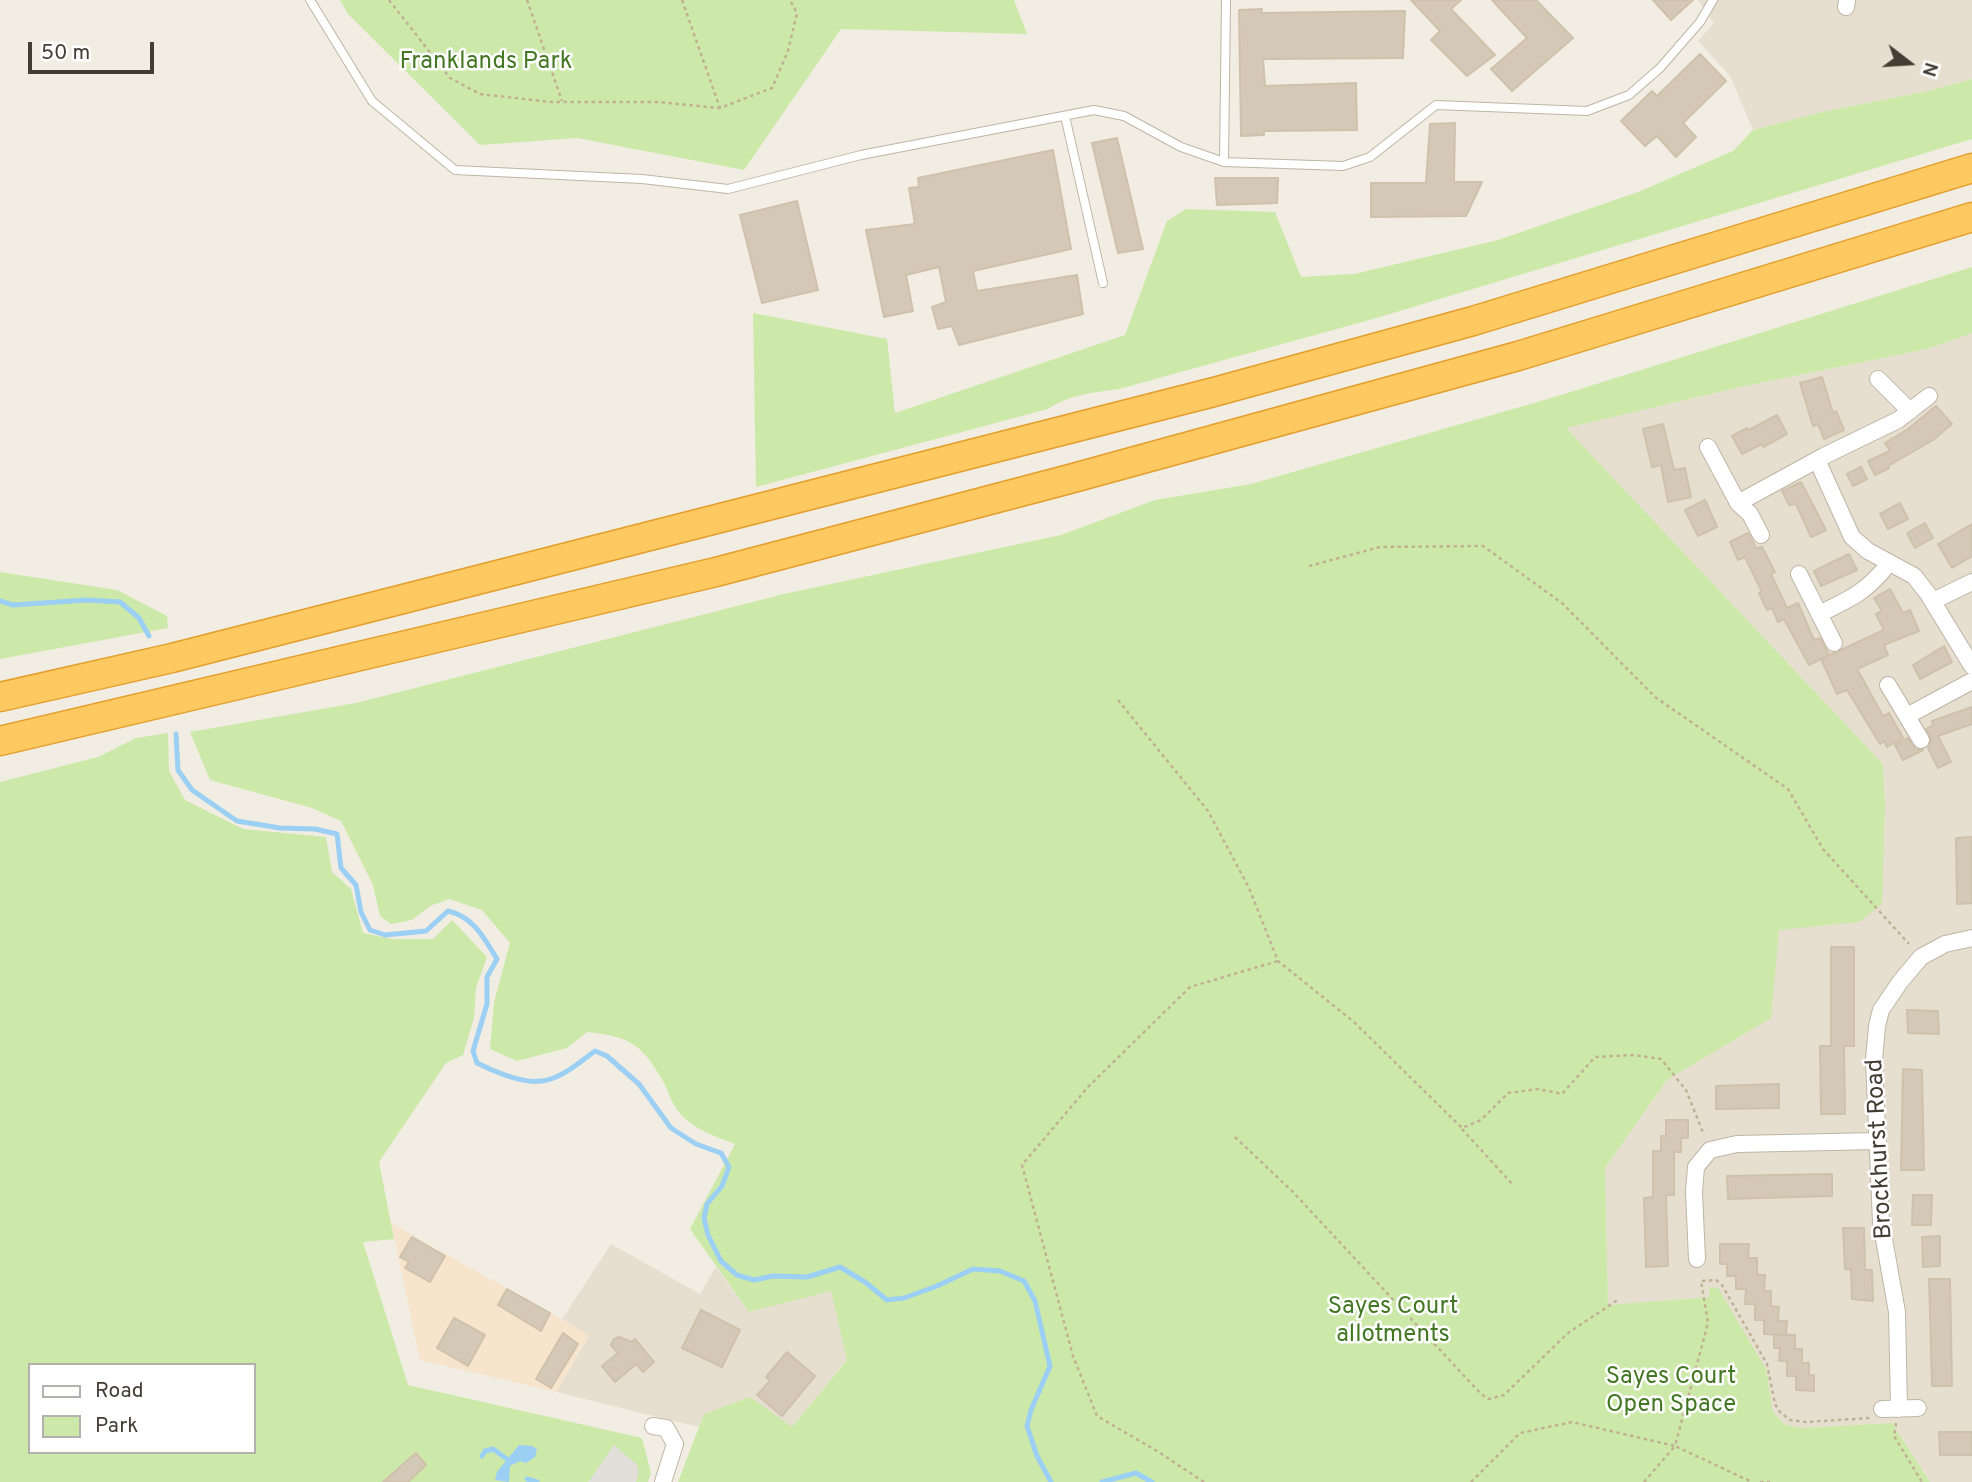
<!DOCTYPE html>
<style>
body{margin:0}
#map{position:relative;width:1972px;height:1482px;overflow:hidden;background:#f2ede2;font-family:Overpass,sans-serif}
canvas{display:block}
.legend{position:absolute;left:28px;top:1363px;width:228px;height:91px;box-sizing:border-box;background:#fff;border:2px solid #b4b1ad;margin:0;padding:9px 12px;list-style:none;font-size:21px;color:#443d33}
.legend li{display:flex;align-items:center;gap:14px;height:35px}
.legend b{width:35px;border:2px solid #b4b1ad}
.north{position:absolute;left:1874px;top:28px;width:70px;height:70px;-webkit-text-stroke:5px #fff;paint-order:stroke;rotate:107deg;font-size:19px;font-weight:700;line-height:28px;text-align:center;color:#443d33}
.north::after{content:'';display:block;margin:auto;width:24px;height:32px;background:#443d33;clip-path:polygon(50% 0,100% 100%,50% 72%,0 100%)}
.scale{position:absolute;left:28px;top:42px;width:126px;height:32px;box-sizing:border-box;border:4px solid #443d33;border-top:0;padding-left:9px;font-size:21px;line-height:24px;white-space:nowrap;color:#443d33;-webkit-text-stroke:5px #fff;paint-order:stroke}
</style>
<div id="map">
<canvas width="1972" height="1482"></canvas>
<ul class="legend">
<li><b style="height:9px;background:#fff"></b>Road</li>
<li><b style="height:19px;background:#cce9a9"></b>Park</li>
</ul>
<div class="north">N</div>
<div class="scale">50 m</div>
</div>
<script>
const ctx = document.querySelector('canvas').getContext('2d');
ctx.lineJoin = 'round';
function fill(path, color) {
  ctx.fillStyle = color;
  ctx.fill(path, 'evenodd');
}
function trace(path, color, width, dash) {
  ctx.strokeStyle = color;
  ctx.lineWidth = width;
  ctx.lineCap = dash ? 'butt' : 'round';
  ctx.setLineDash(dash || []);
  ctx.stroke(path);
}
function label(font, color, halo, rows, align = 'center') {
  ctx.font = font + ' Overpass,sans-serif';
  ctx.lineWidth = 5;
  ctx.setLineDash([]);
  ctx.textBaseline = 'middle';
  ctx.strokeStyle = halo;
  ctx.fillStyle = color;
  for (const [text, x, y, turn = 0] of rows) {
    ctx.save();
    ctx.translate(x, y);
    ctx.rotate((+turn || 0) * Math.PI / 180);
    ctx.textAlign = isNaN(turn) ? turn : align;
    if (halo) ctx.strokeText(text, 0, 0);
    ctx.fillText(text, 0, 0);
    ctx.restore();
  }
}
fill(new Path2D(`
 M1698,0H1972V79L1928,91L1822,112L1753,130L1730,76L1698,41L1714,23Z
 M1972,333V1482H1930L1892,1423L1800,1428L1784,1424L1773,1413L1766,1369L1711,1297L1608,1306L1605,1168L1667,1080L1770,1018L1779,929L1859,922L1885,805L1883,764L1565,428L1745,386L1927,349Z
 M611,1244L700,1294L716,1267L749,1312L831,1290L847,1359L792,1427L704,1414L699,1427L556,1392L589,1336L562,1319Z`), '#e6dfd0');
fill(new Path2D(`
 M391,1223L589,1335L556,1392L420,1360Z`), '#f6e4cc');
fill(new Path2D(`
 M340,0H1014L1027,34L841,29L744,170L577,138L480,145L348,14Z
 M1972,79V139L1373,319L1119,389C1096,392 1068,395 1048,409L756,487L753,313L887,339L895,413L1125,335L1167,221L1186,209L1275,212L1301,277L1354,274L1498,240L1638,192L1733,151L1753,130L1822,112L1928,91Z
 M1972,267V333L1927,349L1745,386L1566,428L1883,764L1885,805L1882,904L1859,922L1779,930L1771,1018L1667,1080L1605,1168L1608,1305L1710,1297L1709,1287L1718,1288L1766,1369L1773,1412L1784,1424L1800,1428L1892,1423L1930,1482H678L704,1414L750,1397L792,1427L847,1360L831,1291L749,1312L690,1229L735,1144C714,1136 688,1127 676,1108C670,1099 667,1087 661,1078C641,1043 627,1036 587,1032L567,1048L517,1061L490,1049L494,1002L510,943L482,910L449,899L430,906L412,920L391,924L380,916L373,885L341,821L312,808L210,780L190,732L356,703L784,594L1061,535L1155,500L1251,484L1548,399Z
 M0,572L117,590L167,616L168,628L0,659Z
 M168,733L169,771L185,800L243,829L326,837L332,872L351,889L363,933L393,939H433L452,920L487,957L476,988L474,1018L463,1055L446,1063L379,1162L394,1239L363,1242L408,1385L642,1438L651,1473L648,1482H0V782L98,757L136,738ZM30,1365H254V1452H30Z`), '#cce9a9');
fill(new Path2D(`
 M614,1445L637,1465L639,1472L636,1482H588Z`), '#e2dfdb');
fill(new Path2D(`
 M519,1445L532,1446L537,1449L535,1457L526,1463L520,1461L510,1466L509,1482L495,1480L497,1472Z`), '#9bcff3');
trace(new Path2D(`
 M0,601L13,605L87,600L120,602L139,618L149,636
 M176,734L178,770L192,790L237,821L280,828L315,829L337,834L341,868L356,885L361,912L370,930L385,935L426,931L448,911C474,917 484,938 497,959L487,977V1004L473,1051L477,1063C492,1071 524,1084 541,1081C561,1079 580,1062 595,1051L607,1056L639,1084L671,1128L696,1144L721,1153L729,1167L722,1186L707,1204L704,1218L708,1235L721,1261L737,1275L754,1280L773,1276L807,1277L840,1267L865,1282L887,1300L904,1298L937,1286L973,1269L1000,1271L1024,1281L1035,1301L1050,1366L1031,1410L1027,1426L1037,1456L1051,1482
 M482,1456L485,1451L493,1449L507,1459
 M527,1479L537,1482
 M1102,1482L1136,1473L1152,1482`), '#9bcff3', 5);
const building = new Path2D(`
 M1411,0H1461L1451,9L1495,55L1467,76L1431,40L1440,31Z
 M1492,0H1536L1573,38L1512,91L1491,69L1527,38Z
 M1653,0H1693L1671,20Z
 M1262,9L1261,13L1405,11L1403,58L1263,59L1265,86L1356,83L1357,130L1264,131V135L1241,136L1239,10Z
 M1700,54L1726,81L1683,123L1696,137L1676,157L1657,136L1645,146L1621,121L1652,91L1657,96Z
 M1455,123L1454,182H1482L1466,216L1371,217V183H1426L1430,124Z
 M1117,138L1143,249L1118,253L1092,143Z
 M1053,150L1071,249L973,271L977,291L1077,275L1083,314L959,345L952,326L938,329L932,307L946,302L939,267L906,275L913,311L884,317L866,230L915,224L909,188L919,187L918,178Z
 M1215,178H1278L1277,203L1217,205Z
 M797,201L818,290L762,303L740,215Z
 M1822,377L1833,413L1836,411L1844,430L1824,439L1818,424L1813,426L1800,383Z
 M1936,406L1952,424L1933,440L1888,466L1889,468L1875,475L1868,461L1890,451L1885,443L1908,429Z
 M1777,415L1787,434L1763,447L1762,444L1742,454L1732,436L1747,428L1749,430Z
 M1663,424L1674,470L1685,468L1691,497L1668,502L1661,465L1652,467L1643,429Z
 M1861,467L1867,479L1853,486L1847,474Z
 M1801,482L1826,530L1811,537L1796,504L1789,505L1782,491Z
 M1705,500L1717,527L1698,536L1685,510Z
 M1900,503L1908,519L1888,529L1880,514Z
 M1925,523L1933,538L1915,548L1907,533Z
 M1972,524V556L1952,568L1938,544Z
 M1748,533L1756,548L1762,547L1775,572L1771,574L1787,608L1798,603L1814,640L1820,638L1829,655L1809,665L1784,619L1778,622L1772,608L1767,610L1759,593L1762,592L1745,557L1738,560L1730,542Z
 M1849,554L1857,570L1821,586L1814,571Z
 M1890,589L1903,613L1910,610L1919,631L1884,645L1888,655L1857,669L1883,716L1889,713L1903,738L1887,747L1884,741L1880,744L1847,690L1837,694L1821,659L1884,630L1876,614L1882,611L1874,598Z
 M1944,646L1952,662L1920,679L1913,665Z
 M1972,707V724L1938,736L1951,762L1938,768L1928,748L1931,739L1926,729L1933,725L1932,721Z
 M1908,738L1915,749L1923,750L1903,760L1895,745Z
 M1972,837V903L1957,904L1956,838Z
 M1831,947H1854V1046H1844L1845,1114H1821L1820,1046H1831Z
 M1907,1010L1938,1011L1939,1034L1908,1033Z
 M1903,1069L1922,1070L1924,1170H1901Z
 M1779,1084V1108L1716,1109V1086Z
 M1666,1120H1688V1138H1681V1152H1674V1195H1666L1668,1266L1646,1267L1644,1198L1653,1197V1151H1661V1136H1666Z
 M1832,1174V1196L1728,1199L1727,1176Z
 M1913,1195H1932L1931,1225H1912Z
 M1843,1228H1864L1865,1270H1872L1873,1301L1852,1299L1851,1269H1845Z
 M1940,1236V1266L1923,1267L1922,1237Z
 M412,1237L445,1256L430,1282L405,1268L409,1262L400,1257Z
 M1720,1244H1749L1748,1258H1757V1275H1765L1764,1291H1771V1306L1779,1307L1778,1321H1787L1786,1335L1764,1334V1320H1755V1304H1745L1746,1289H1736V1276H1727V1264H1720Z
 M1929,1279H1950L1952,1386H1932Z
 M507,1289L550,1313L541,1331L498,1305Z
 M701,1310L740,1330L722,1367L682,1348Z
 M454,1318L485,1335L468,1366L437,1348Z
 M563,1333L578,1344L551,1388L536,1379Z
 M1774,1334L1795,1335V1349H1802V1363H1809V1376L1814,1375V1391L1796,1390V1376H1787V1361H1779L1780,1348H1774Z
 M619,1337L632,1342L635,1339L654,1362L643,1372L636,1364L615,1382L602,1366L618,1353L611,1345L614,1339Z
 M787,1352L815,1376L782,1416L757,1395L770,1381L766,1377Z
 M1939,1432H1972V1455H1940Z
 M416,1453L426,1465L408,1482H383Z`);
fill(building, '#d4c9b7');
trace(building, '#cfc1ab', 2);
const lane = new Path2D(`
 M310,0L372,101L455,170L642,179L728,189L861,155L1094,110L1124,116L1181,147L1224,162L1343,166L1370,157L1436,105L1587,111L1629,95L1660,68L1700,22L1713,0
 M1065,116L1103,283
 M1224,162L1226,0`);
const street = new Path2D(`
 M1846,7L1847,0
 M1878,379L1910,411
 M1708,447L1738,503L1750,514L1761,535
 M1817,460L1852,537L1868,551L1914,576L1928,594L1972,666
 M1738,503L1824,456L1898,420L1929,396
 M1799,574L1834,643
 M1933,601L1972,582
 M1819,614C1850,599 1867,592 1889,563
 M1888,685L1921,740
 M1907,716L1972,681
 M1697,1259L1694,1192L1696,1167L1710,1150L1737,1144L1878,1141
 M1882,1409L1918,1408
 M1899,1409L1897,1312L1881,1222L1874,1060L1877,1026L1881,1010L1900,982L1921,957L1945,944L1972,938
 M653,1426L666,1428L675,1444L663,1482`);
const highway = new Path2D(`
 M0,697L172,658L1214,392L1473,321L1972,168
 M0,741L716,572L1066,480L1518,356L1972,217`);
trace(lane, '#beb5a5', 10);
trace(street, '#beb5a5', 18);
trace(highway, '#e39e2b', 31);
trace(new Path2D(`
 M389,0L450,78L480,94L551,102H658L720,108L772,88L788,51L797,13L790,0
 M527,0L562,101
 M682,0L720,108
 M1309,566L1380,547L1483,546L1562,603L1655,697L1788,789L1823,849L1909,944
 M1118,700L1208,811L1249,888L1278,961L1354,1022L1462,1128L1481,1120L1508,1093L1538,1089L1562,1094L1595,1057L1633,1055L1661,1059L1686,1090L1704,1135
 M1462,1129L1514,1186
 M1235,1137L1292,1191L1481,1394L1489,1399L1504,1395L1568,1333L1619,1299
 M1896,1423L1894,1436L1922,1482
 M1204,1482L1157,1451L1097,1416L1073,1356L1022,1165L1088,1087L1190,987L1278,961
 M1471,1482L1520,1433L1572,1422L1675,1446L1708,1323L1701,1281L1716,1280L1722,1285L1767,1364L1775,1404L1780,1412L1790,1420L1806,1422L1870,1418
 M1644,1482L1675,1446L1752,1482
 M1760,1482H1770`), '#c0b195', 2.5, [3.5, 3.5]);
trace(lane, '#fff', 8);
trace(street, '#fff', 16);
trace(highway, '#ffc961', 28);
label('24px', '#447724', '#fff', [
 ["Franklands Park",486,63],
 ["Sayes Court",1393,1308],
 ["allotments",1393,1336],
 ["Sayes Court",1671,1378],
 ["Open Space",1671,1406]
]);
label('24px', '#443d33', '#fff', [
 ["Brockhurst Road",1881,1149,-93]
]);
</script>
